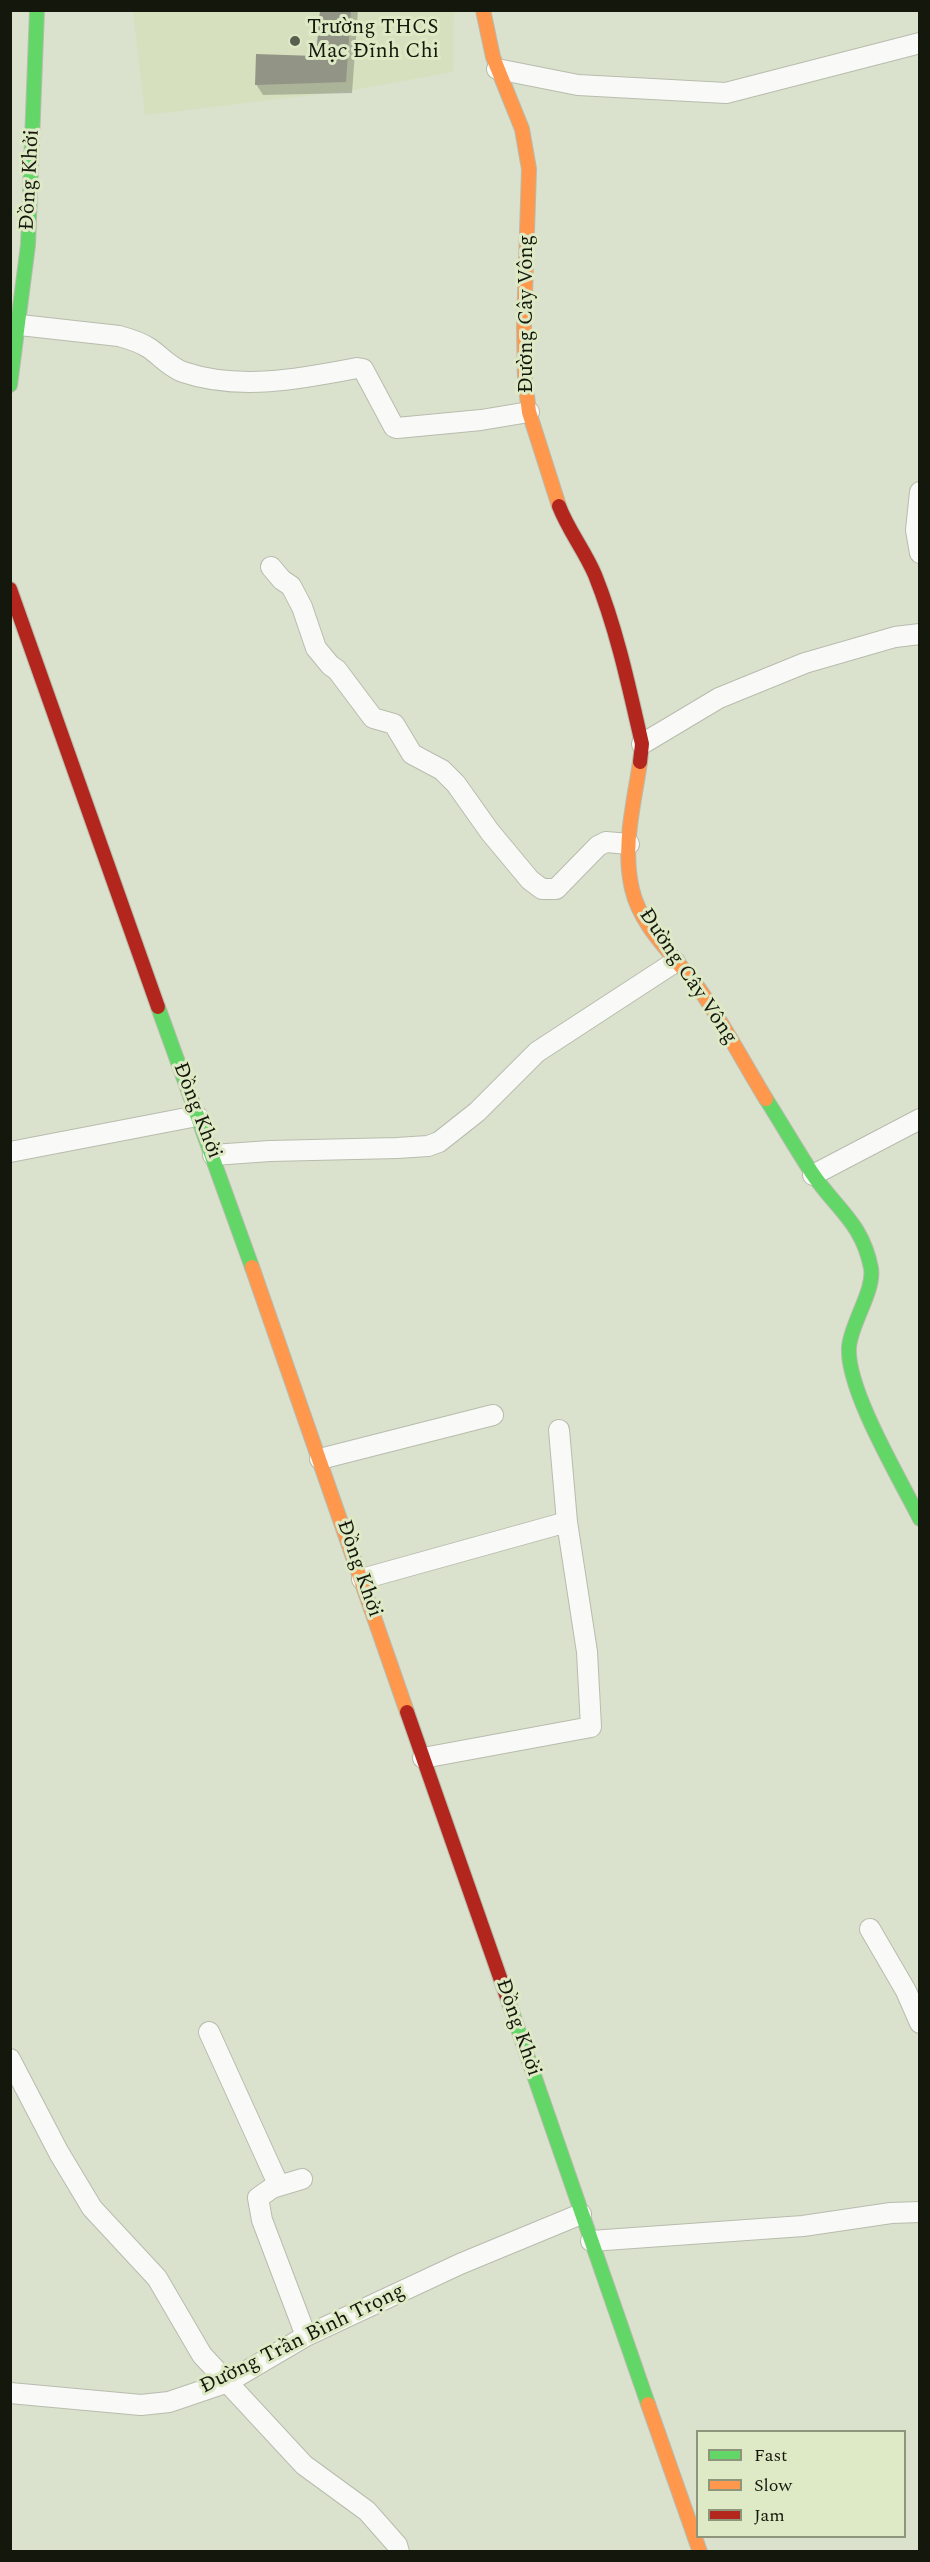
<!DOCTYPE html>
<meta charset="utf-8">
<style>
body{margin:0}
#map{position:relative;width:930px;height:2562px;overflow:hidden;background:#dae1cd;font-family:Spectral,serif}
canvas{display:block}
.frame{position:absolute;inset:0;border:12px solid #14170b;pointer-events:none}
.legend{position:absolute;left:696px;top:2430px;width:210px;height:108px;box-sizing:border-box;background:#dee9c5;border:2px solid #8d957b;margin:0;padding:8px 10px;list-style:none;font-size:18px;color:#14170b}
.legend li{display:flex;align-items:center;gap:12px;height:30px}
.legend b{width:30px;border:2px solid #8d957b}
</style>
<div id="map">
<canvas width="930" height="2562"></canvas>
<div class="frame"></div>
<ul class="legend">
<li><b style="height:8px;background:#63d668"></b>Fast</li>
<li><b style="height:8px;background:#ff974d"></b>Slow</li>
<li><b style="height:8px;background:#b3261e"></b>Jam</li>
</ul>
</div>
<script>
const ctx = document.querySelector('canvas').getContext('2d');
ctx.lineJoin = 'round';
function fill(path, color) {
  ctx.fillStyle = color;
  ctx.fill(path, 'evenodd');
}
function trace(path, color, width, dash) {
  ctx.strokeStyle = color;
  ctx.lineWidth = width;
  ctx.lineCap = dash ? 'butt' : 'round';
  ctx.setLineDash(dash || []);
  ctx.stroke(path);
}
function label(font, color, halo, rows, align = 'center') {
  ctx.font = font + ' Spectral,serif';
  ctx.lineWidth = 6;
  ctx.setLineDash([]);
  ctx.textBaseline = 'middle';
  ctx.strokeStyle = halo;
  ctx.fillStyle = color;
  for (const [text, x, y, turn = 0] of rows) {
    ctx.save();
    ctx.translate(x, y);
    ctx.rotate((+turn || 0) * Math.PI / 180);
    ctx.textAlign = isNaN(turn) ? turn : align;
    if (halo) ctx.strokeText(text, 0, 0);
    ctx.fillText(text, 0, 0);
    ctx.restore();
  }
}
fill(new Path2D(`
 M133,11H454L453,72L347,91L145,115Z`), '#d6e0bf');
fill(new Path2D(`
 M322,10H358L352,93L263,95L256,84L317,58Z`), '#0003');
fill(new Path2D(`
 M320,10H351L346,82L255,85L256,54L316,56Z`), '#929486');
const street = new Path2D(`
 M497,69L578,85L726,93L920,43
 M20,325L119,336C130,339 140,342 149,348C161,356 168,366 183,372C239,391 300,379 357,368L363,369L394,427L397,428L481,420L529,412
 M920,492L916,530L920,553
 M271,567L282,580L291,586L302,607L316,648L330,665L337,670L373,718L394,724L412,754L442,770L456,784L490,832L530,880L542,889H556L598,846L606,842L629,844
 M642,744L719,698L805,663L895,637L920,634
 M10,1152L197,1116
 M213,1155L270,1151L397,1148L428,1146L439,1142L477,1112L537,1052L675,962
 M813,1175L920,1119
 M320,1459L493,1415
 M362,1579L567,1522
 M423,1758L591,1727L587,1652L567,1522L559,1430
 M870,1929L906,1991L920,2023
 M209,2032L279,2186
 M10,2059L59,2153L92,2208L157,2278L202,2355L304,2465L367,2511L397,2545L399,2552
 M302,2179L272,2188L258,2198L262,2220L306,2336
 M591,2241L803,2226L891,2213L920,2212
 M10,2393L141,2405L169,2402L228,2382L306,2336L460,2264L581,2214`);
const fast = new Path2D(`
 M10,385L28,245L37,10
 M158,1007L252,1267
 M766,1099C782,1124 796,1149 812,1173C836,1209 862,1222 871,1268C875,1290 851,1323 849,1347C846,1389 900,1479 920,1519
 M510,2006L648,2404`);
const slow = new Path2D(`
 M483,10L493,57L522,129L529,169L524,326L525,380L529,412L559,506
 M640,762C634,804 622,847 632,889C641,929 677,958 700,990C724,1025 744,1063 766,1099
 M252,1267L407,1712
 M648,2404L700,2552`);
const jam = new Path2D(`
 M559,506C568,530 585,551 595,575C617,630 629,687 642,744L640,762
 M10,589L158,1007
 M407,1712L510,2006`);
trace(street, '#b8bcad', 22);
trace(fast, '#b8bcad', 16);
trace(slow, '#b8bcad', 16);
trace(jam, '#b8bcad', 16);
trace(street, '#f9faf8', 20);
trace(fast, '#63d668', 14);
trace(slow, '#ff974d', 14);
trace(jam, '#b3261e', 14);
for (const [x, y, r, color] of [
 [295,41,6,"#595e4f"]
]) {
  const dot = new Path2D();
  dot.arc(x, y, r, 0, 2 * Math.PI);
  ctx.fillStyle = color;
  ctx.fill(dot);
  trace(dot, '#dee9c5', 2);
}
label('21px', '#14170b', '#dee9c5', [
 ["Trường THCS",307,29],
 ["Mạc Đĩnh Chi",307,53]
], 'left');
label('21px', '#14170b', '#dee9c5', [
 ["Đồng Khởi",31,180,-87],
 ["Đường Cây Vông",528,314,-90],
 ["Đường Cây Vông",687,977,56],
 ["Đồng Khởi",196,1111,69],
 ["Đồng Khởi",358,1569,71],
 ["Đồng Khởi",517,2028,71],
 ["Đường Trần Bình Trọng",303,2340,-26]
]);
</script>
